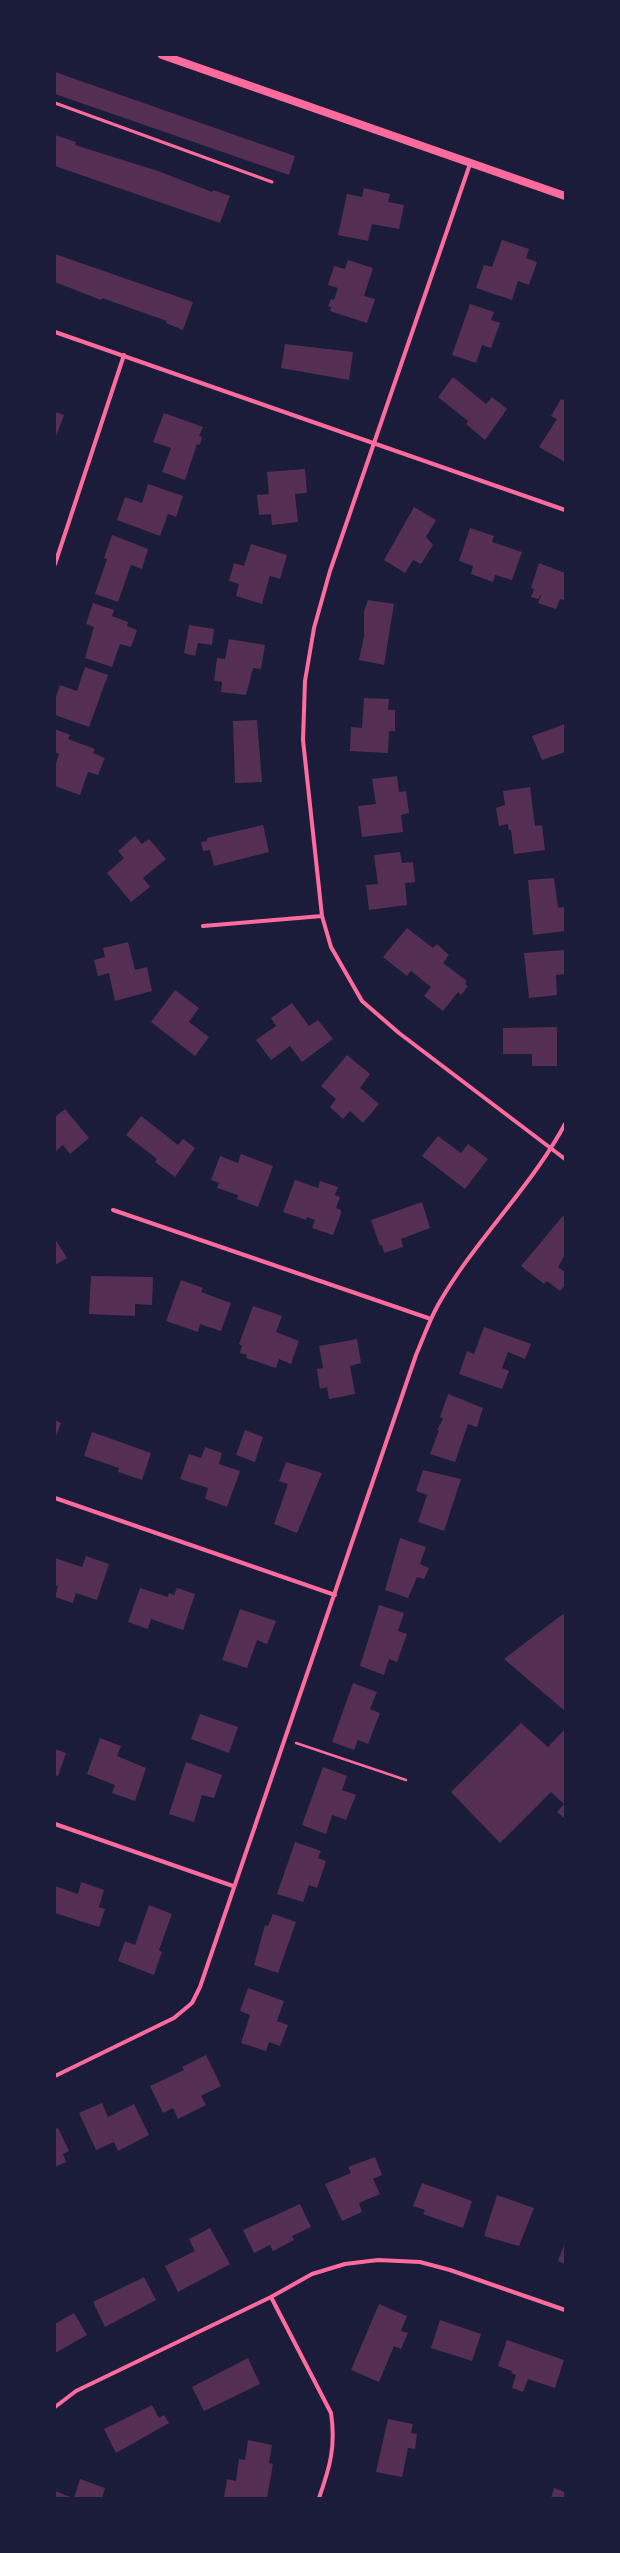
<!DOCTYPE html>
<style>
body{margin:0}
#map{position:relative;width:620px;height:2553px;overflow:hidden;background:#1b1b3a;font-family:"Space Grotesk",sans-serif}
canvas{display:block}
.frame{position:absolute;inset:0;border:56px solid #1b1b3a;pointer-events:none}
</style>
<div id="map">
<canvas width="620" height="2553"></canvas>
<div class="frame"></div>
</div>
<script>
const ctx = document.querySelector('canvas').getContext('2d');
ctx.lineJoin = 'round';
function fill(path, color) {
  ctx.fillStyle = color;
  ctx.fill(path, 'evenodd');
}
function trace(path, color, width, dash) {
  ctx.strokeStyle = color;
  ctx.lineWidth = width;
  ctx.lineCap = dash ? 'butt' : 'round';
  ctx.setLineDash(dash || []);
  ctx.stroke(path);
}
fill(new Path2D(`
 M55,72L295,156L289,175L55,94Z
 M55,135L76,142L75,145L158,171L212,192L213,190L230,196L220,223L55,166Z
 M364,188L390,194L388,202L404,205L399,229L372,224L368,241L338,235L347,194L362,197Z
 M502,240L529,249L526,258L537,262L529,285L518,281L512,300L476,288L484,265L492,267Z
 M55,254L193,302L183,330L166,323L167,321L102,298L101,300L55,282Z
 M348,260L373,268L364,296L375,299L367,323L330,311L331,307L328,306L331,299L334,300L338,288L328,285L334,266L345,269Z
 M470,304L494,312L491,320L500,323L491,348L482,345L476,363L452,355Z
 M285,344L353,352L349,380L281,368Z
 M453,377L486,404L492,397L507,409L485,440L466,424L468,421L438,397Z
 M561,399L565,401V462L539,447L557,419L551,416Z
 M55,412L64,415L55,439Z
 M164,413L203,427L199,436L202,437L200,445L197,444L185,480L162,472L171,448L153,442Z
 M305,469L307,493L295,494L298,522L272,525L271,514L259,515L257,495L269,494L267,472Z
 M148,484L183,496L176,517L168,514L160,536L117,520L125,497L142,503Z
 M414,507L436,520L426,537L433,545L421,564L413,560L405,573L384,560Z
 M470,528L494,536L492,542L522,552L512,580L495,575L493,582L471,574L473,566L459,561Z
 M112,535L148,549L142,569L131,565L118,602L95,594L107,559L104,558Z
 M251,544L287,555L280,579L270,576L262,604L236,596L239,584L229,581L234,563L244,566Z
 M539,563L565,573V600L560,599L556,609L538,603L542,593L538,599L531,597L534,589L531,588Z
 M368,600L394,604L384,665L359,660L364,636V611Z
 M93,603L114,610L112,616L128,622L127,626L137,630L131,647L120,644L112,667L85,658L94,627L86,624Z
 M189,625L214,629L212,645L198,643L195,656L184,653Z
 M229,639L265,645L261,669L253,668L246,695L221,692L222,682L214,681L217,658L225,659Z
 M85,667L108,675L89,727L55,715V700L60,685L77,691Z
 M364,698L389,699L388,710H395V731H389L388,753L350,751L351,727L362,728Z
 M257,720L262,782L235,783L233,721Z
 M565,724V752L542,760L532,736Z
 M55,729L70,735L68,739L95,749L93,753L105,758L98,775L88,772L80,795L55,786V766L59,754L55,752Z
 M397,776L399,792L406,791L409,813L401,815L403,832L362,837L358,806L376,804L372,779Z
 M530,787L535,826L542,825L545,850L514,854L511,830H509L508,824L499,826L496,808L505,805L503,791Z
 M263,825L269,852L214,866L210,850L203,851L201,842L207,841V838Z
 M135,836L142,844L149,839L166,859L143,878L150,887L131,902L107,873L124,858L118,851Z
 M400,852L402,863L413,862L415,882L405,883L407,905L369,910L366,885L378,884L374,855Z
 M554,878L558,908L565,907V931L533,935L528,880Z
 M407,928L433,948L437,944L449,955L443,963L467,981L465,984L468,986L461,995L458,992L443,1011L424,996L431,987L411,971L407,976L383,957Z
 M128,942L135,970L147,967L152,991L115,1001L109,973L98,976L94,960L105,957L103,948Z
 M565,950V974L556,975L557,995L529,998L524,953Z
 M175,990L199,1008L189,1022L209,1037L195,1056L151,1022Z
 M292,1003L309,1026L318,1020L333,1039L302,1062L290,1046L271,1060L256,1040L276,1026L271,1018Z
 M557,1027V1066H532V1054H503V1028Z
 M347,1055L370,1074L360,1088L379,1104L363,1123L350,1111L343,1119L330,1107L336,1099L321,1086Z
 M65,1109L89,1138L70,1154L63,1145L55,1152V1117Z
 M141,1116L178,1145L183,1139L195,1148L175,1177L155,1162L157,1159L126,1135Z
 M438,1136L461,1153L468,1144L488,1159L465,1189L422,1156Z
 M241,1154L273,1166L258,1207L237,1199L238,1195L217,1188L219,1183L211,1180L220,1156L238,1163Z
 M295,1180L318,1188L320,1181L338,1187L335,1195L340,1197L336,1208L341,1210V1214L333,1235L312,1228L315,1220L307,1217L306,1220L283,1212Z
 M422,1202L430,1228L401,1239L403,1247L384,1253L382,1245L380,1246L371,1220Z
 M563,1216L565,1218V1255L558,1267L565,1272V1285L560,1291L547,1281L544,1284L521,1266Z
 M55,1239L67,1258L55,1265Z
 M91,1276L153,1277L152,1305L135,1304V1316L89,1314Z
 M181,1280L203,1288L201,1292L231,1303L221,1331L200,1324L198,1332L166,1321Z
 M253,1306L282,1316L276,1332L299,1341L291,1364L279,1359L276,1368L246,1358L247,1355L240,1353L242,1346L239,1344Z
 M484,1327L531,1344L525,1359L508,1352L502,1368L509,1371L502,1389L459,1374L467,1351L474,1354Z
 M357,1339L361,1363L350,1366L355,1394L329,1399L327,1387L320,1389L317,1369L323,1368L319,1346Z
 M448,1394L483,1408L477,1427L468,1424L455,1462L430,1454L439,1430H437L443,1419L440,1417Z
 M55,1420L61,1423L55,1439Z
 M245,1430L263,1437L255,1462L236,1455Z
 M92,1432L151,1453L142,1480L118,1472L119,1468L84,1456Z
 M205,1447L222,1453L219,1464L240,1471L227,1507L205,1499L208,1488L180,1479L189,1454L201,1458Z
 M286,1462L322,1473L297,1533L274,1524L288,1484L279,1481Z
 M423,1470L461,1479L444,1531L418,1522L427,1495L416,1491Z
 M400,1538L426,1547L420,1564L429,1568L424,1579L417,1577L408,1598L385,1590Z
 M86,1556L109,1564L97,1600L76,1593L73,1603L55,1597L58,1586L55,1585V1558L82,1567Z
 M140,1588L168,1597L169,1593L174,1595L177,1588L195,1594L183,1630L151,1619L148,1629L128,1622Z
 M379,1605L404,1613L398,1631L407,1634L397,1662L389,1659L384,1675L360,1666Z
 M240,1609L276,1621L267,1644L257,1640L247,1668L222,1660Z
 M563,1614L565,1616V1711L504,1659Z
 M353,1683L377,1692L370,1709L380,1713L368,1744L358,1740L354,1750L332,1742Z
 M200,1714L238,1727L229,1753L191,1739Z
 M521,1723L548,1747L565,1729V1819L557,1812L564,1804L551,1792L500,1843L451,1792Z
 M100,1738L121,1746L117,1756L146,1768L135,1801L112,1793L115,1785L87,1774Z
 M55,1749L66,1753L58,1776L55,1775Z
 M186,1762L222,1775L214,1798L202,1795L194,1822L169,1814Z
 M323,1767L347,1776L342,1790L356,1795L346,1820L332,1815L326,1834L302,1825Z
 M295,1842L321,1851L318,1858L326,1861L317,1888L309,1885L303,1902L277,1894Z
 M81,1882L104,1890L99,1907L105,1909L99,1927L55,1913V1886L78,1894Z
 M149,1905L172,1914L159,1950L162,1952L154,1975L118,1961L125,1941L135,1945Z
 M273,1914L296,1922L278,1973L254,1965L265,1925L268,1926Z
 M248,1988L284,2001L277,2021L288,2025L280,2046L269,2042L266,2051L241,2043L250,2015L240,2011Z
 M206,2055L221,2086L201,2096L206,2105L178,2119L173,2108L163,2113L150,2086L184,2070L182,2067Z
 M102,2103L108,2117L134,2104L149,2135L118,2151L114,2142L96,2150L79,2113Z
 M58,2128L69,2151L63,2154L66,2162L55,2167V2129Z
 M375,2157L382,2175L373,2179L380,2194L359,2203L362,2212L342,2221L325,2184L351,2173L348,2167Z
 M422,2183L472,2201L463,2228L423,2214L425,2210L413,2206Z
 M497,2195L534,2208L519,2246L484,2236Z
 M300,2204L311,2227L292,2236L294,2240L273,2251L270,2245L254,2253L243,2230Z
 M210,2228L230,2264L178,2292L165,2266L195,2251L189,2239Z
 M565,2242V2264L558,2261Z
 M144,2277L156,2300L105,2327L93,2302Z
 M379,2304L407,2316L401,2331L408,2333L401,2349L394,2346L379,2382L351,2370Z
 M74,2313L87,2335L55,2353V2324Z
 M440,2320L481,2334L472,2361L431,2348Z
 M507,2340L564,2360L555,2388L528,2379L523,2392L512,2388L516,2375L511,2373L512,2371L498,2366Z
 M248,2358L260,2384L204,2411L192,2387Z
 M152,2405L159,2418L164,2415L169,2423L116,2453L104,2429Z
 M388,2419L413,2424L411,2433L417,2434L415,2449L408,2448L402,2477L376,2472Z
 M248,2440L272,2445L269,2463L273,2464L267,2498L224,2497L227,2479L236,2481L239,2459L245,2460Z
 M80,2479L105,2488L102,2498H74Z
 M554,2488L565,2492V2498H551Z
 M55,2491L73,2498H55Z`), '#542f53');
trace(new Path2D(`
 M296,1743L406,1780`), '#ff6b9d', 2.5);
trace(new Path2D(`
 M55,103L272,182`), '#ff6b9d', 3);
trace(new Path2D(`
 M470,164L330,571L314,628L305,681L303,740L322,916L331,947L362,1001L399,1033L565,1159
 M55,332L565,510
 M55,564L124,355
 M203,926L322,916
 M113,1210L431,1319
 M55,1498L335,1595
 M55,1824L233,1886
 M55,2076L174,2018L192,2003L200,1987L416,1355C423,1339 429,1321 438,1305C474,1241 530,1189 565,1124
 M271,2297L331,2413C336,2446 330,2467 319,2498
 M55,2407L76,2391L271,2297L312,2274L345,2264L378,2260L420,2262L450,2270L565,2310`), '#ff6b9d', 4);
trace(new Path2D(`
 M162,55L565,196`), '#ff6b9d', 8);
</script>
